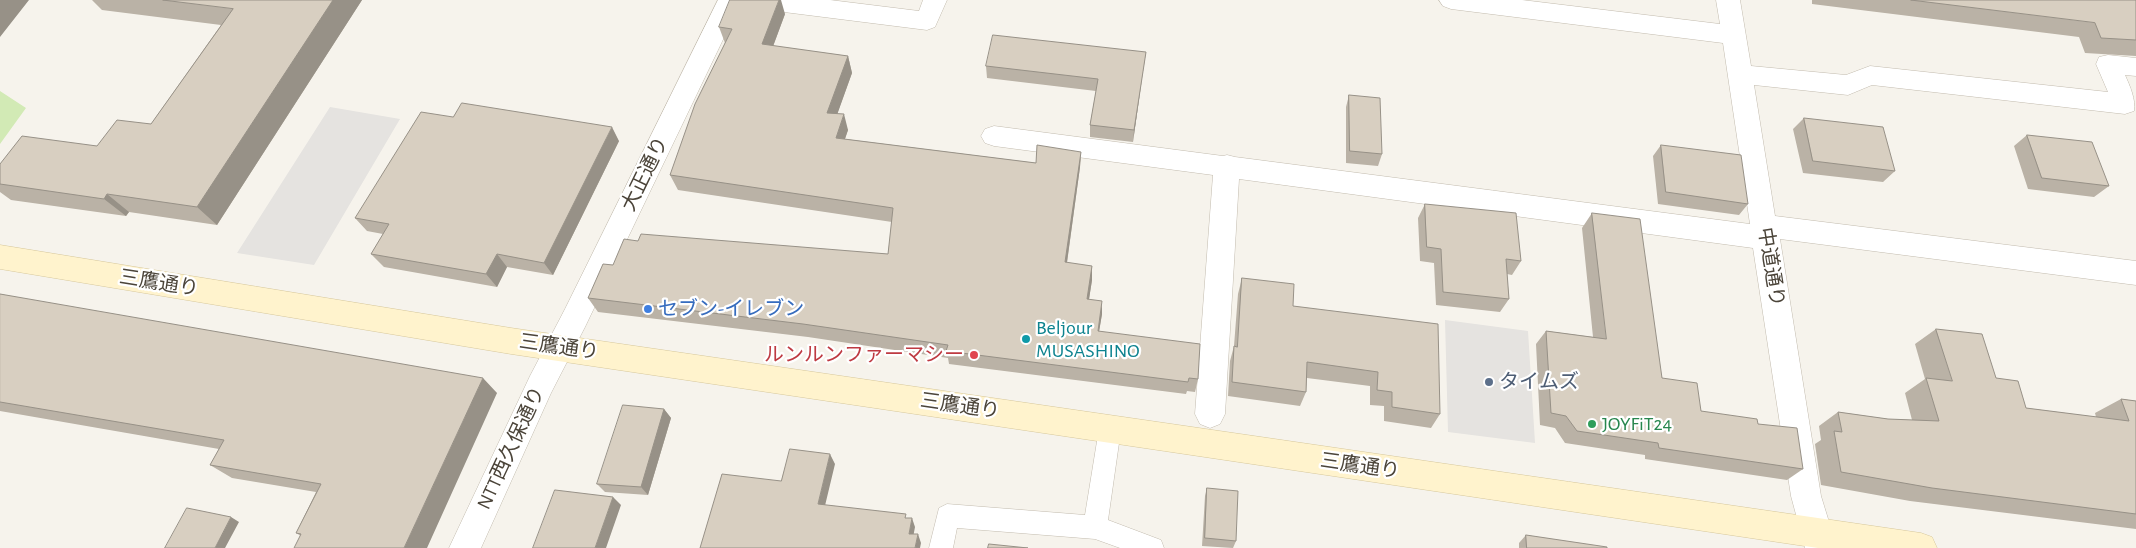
<!DOCTYPE html>
<meta charset="utf-8">
<style>
body{margin:0}
canvas{display:block;background:#f6f3ec}
</style>
<canvas width="2136" height="548"></canvas>
<script>
const ctx = document.querySelector('canvas').getContext('2d');
ctx.lineJoin = 'round';
function fill(path, color) {
  ctx.fillStyle = color;
  ctx.fill(path, 'evenodd');
}
function trace(path, color, width, dash) {
  ctx.strokeStyle = color;
  ctx.lineWidth = width;
  ctx.lineCap = dash ? 'butt' : 'round';
  ctx.setLineDash(dash || []);
  ctx.stroke(path);
}
function label(font, color, halo, rows, align = 'center') {
  ctx.font = font + ' "Alegreya Sans","Noto Sans JP",sans-serif';
  ctx.lineWidth = 4.5;
  ctx.setLineDash([]);
  ctx.textBaseline = 'middle';
  ctx.strokeStyle = halo;
  ctx.fillStyle = color;
  for (const [text, x, y, turn = 0] of rows) {
    ctx.save();
    ctx.translate(x, y);
    ctx.rotate((+turn || 0) * Math.PI / 180);
    ctx.textAlign = isNaN(turn) ? turn : align;
    if (halo) ctx.strokeText(text, 0, 0);
    ctx.fillText(text, 0, 0);
    ctx.restore();
  }
}
fill(new Path2D(`
 M0,91L26,108L0,144Z`), '#d2eab5');
fill(new Path2D(`
 M330,107L400,119L314,265L237,253Z
 M1445,320L1528,331L1535,443L1448,432Z`), '#e5e3e0');
const service = new Path2D(`
 M1110,418L1118,421L1121,429L1108,520L1161,540L1164,548H1120L1095,539L957,528L953,548H929L939,508L947,504L1085,515L1099,429L1102,421Z`);
const minor = new Path2D(`
 M718,0H742L585,327L551,393L481,548H449L530,376L565,309Z
 M748,0H830L919,11L923,0H947L935,27L927,30L760,9L752,6Z
 M1439,0H1522L1720,24L1716,0H1740L1751,66L1846,75L1870,66L2108,92L2096,64L2099,57L2108,55L2136,58V76L2125,75C2130,86 2136,100 2134,111L2125,114L1872,85L1848,95L1754,85L1775,216L2136,261V285L1780,239L1821,496L1837,548H1805L1791,496L1753,248L1239,179L1225,414L1220,424L1210,428L1200,424L1195,414L1213,175L994,146L985,143L981,136L985,129L994,126L1223,156L1227,155L1235,157L1750,224L1723,43L1451,9L1443,6Z`);
const secondary = new Path2D(`
 M0,245L511,328L1921,533L1932,537L1937,548H1818L511,354L0,269Z`);
trace(service, '#c2bbae', 1);
trace(minor, '#c2bbae', 1);
trace(secondary, '#d6c79b', 1);
fill(service, '#fff');
fill(minor, '#fff');
fill(secondary, '#fff3cd');
fill(new Path2D(`
 M92,0H362L217,225L129,212L126,216L11,200L0,192V164L97,146L151,124L221,25L102,10Z
 M1812,0H2136V56L2085,53L2079,37L1812,4Z
 M785,14L773,46L848,56L852,73L837,114L848,130L845,139L1036,163L1081,152L1080,167L1067,263L1092,266V280L1089,299L1102,314L1099,331L1198,379L1195,392L1187,391L1186,394L949,364L948,358L808,337L598,312L588,298L613,265L638,241L888,254L892,222L678,190L670,175L725,43L719,27Z
 M1146,52L1144,64L1133,142L1090,137V125L1096,91L987,78L986,66Z
 M1349,95L1382,154L1378,166L1346,163V107Z
 M453,117L619,141L553,275L507,267L497,287L384,267L371,254L383,234L367,231L355,218Z
 M1804,118L1895,171L1883,182L1803,173L1793,129Z
 M2027,135L2109,186L2094,197L2028,189L2014,146Z
 M1661,145L1748,204L1739,215L1658,204L1653,156Z
 M1425,204L1521,261L1512,275L1507,274L1509,299L1500,312L1436,305L1434,263L1420,261L1418,218Z
 M1592,213L1662,378L1701,411L1758,424L1803,469L1787,480L1645,459V455L1565,443L1555,428L1540,425L1536,344L1546,331L1593,337L1582,228Z
 M1242,278L1293,306L1440,414L1431,428L1384,421V406L1370,405V386L1307,378L1306,392L1300,406L1228,396L1230,361L1234,346L1238,294Z
 M0,294L497,393L301,536L296,533L316,492L232,478L210,465L219,449L0,411Z
 M1936,329L1996,378L2026,408L2096,417L2095,413L2121,399L2136,401V529L1910,501L1821,485L1815,444L1821,440L1819,426L1838,412L1888,419L1912,420L1905,393L1925,379L1915,344Z
 M664,409L671,418L648,495L605,492L597,484Z
 M1207,488L1236,541L1233,548L1202,546L1205,496Z
 M1526,535L1607,548H1519V543Z`), '#bab2a6');
fill(new Path2D(`
 M0,0H29L0,37Z
 M333,0H362L217,225L197,207Z
 M779,0H781L785,14L768,60L762,44Z
 M1146,52L1144,64L1133,142L1134,130Z
 M848,56L852,73L832,129L827,113Z
 M844,114L848,130L840,153L836,138Z
 M612,127L619,141L553,275L544,263Z
 M1081,152L1080,167L1065,276V262Z
 M107,194L129,212L126,216L104,199Z
 M497,254L507,267L497,287L486,274Z
 M1092,266V280L1087,312V299Z
 M1102,301V314L1097,344L1098,331Z
 M483,378L497,393L427,548H404Z
 M664,409L671,418L648,495L641,487Z
 M830,454L835,464L823,514L818,504Z
 M613,497L621,505L606,548H595Z
 M231,517L239,522L225,548H215Z
 M912,518L915,527L912,543L909,534Z
 M918,534L921,543L920,548H915Z`), '#979187');
const building = new Path2D(`
 M163,0H333L197,207L107,194L104,199L0,184V164L22,136L97,146L117,120L151,124L233,9Z
 M730,0H779L762,44L848,56L827,113L844,114L836,138L1036,163L1037,145L1081,152L1065,262L1092,266L1087,299L1102,301L1098,331L1200,344L1198,379L1189,378L1188,382L946,351L948,345L803,324L588,298L603,264L613,265L624,239L638,241L641,234L888,254L893,208L670,175L695,104L732,29L719,27Z
 M1911,0H2136V40L2101,38L2095,23Z
 M993,35L1146,52L1134,130L1090,125L1098,79L986,66Z
 M1349,95L1380,98L1382,154L1350,151Z
 M462,103L612,127L544,263L497,254L486,274L371,254L389,224L355,218L421,112L453,117Z
 M1804,118L1883,127L1895,171L1813,161Z
 M2027,135L2092,142L2109,186L2042,178Z
 M1661,145L1741,155L1748,204L1666,192Z
 M1425,204L1516,213L1521,261L1506,259L1509,299L1443,292L1441,249L1427,247Z
 M1592,213L1640,219L1662,378L1697,383L1701,411L1757,419L1758,424L1797,428L1803,469L1659,448L1658,443L1577,431L1566,416L1551,413L1546,331L1606,339Z
 M1242,278L1294,284L1293,306L1438,324L1440,414L1392,407V392L1377,390L1378,372L1307,362L1306,392L1232,382L1234,346L1237,347Z
 M0,294L483,378L404,548H294L301,534L296,533L321,484L210,465L224,440L0,402Z
 M1936,329L1982,334L1996,378L2018,381L2026,408L2129,421L2121,399L2136,401V514L1932,488L1841,472L1834,431L1842,432L1838,412L1888,419L1939,421L1926,378L1952,381Z
 M623,405L664,409L641,487L597,484Z
 M790,449L830,454L818,504L906,514L905,518H912L909,534H918L915,548H700L722,474L781,481Z
 M1207,488L1238,491L1236,541L1205,538Z
 M555,490L613,497L595,548H533Z
 M187,508L231,517L215,548H165Z
 M1526,535L1607,547V548H1527Z
 M989,544L1028,548H988Z`);
fill(building, '#d8cfc1');
trace(building, '#979187', 1);
for (const [x, y, r, color] of [
 [648,309,5,"#3f7fe0"],
 [1026,339,5,"#0f9aa8"],
 [974,355,5,"#e0444e"],
 [1489,382,5,"#5c6f8a"],
 [1592,424,5,"#2e9e5b"]
]) {
  const dot = new Path2D();
  dot.arc(x, y, r, 0, 2 * Math.PI);
  ctx.fillStyle = color;
  ctx.fill(dot);
  trace(dot, '#fff', 2);
}
label('20px', '#4b4439', '#fff', [
 ["大正通り",645,174,-64],
 ["中道通り",1771,267,81],
 ["三鷹通り",159,283,9],
 ["三鷹通り",559,347,8],
 ["三鷹通り",960,406,8],
 ["NTT西久保通り",511,448,-65],
 ["三鷹通り",1360,466,8]
]);
label('20px', '#366cbe', '#fff', [
 ["セブン-イレブン",658,309]
], 'left');
label('20px', '#0d838f', '#fff', [
 ["Beljour",1036,328],
 ["MUSASHINO",1036,351]
], 'left');
label('20px', '#be3a42', '#fff', [
 ["ルンルンファーマシー",964,355]
], 'right');
label('20px', '#4e5e75', '#fff', [
 ["タイムズ",1499,382]
], 'left');
label('20px', '#27864d', '#fff', [
 ["JOYFiT24",1602,424]
], 'left');
</script>
